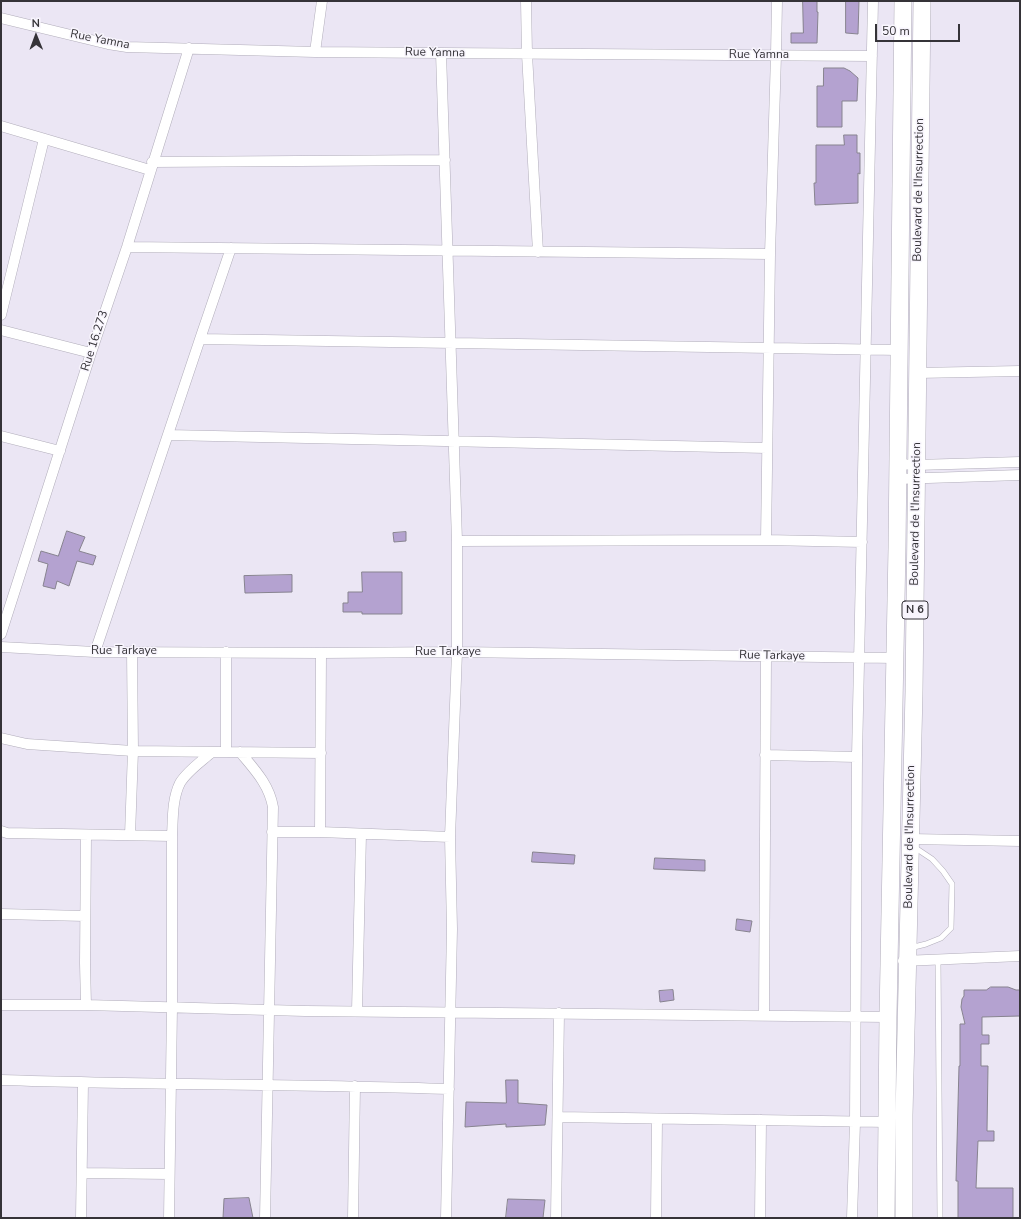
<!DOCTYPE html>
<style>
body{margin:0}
#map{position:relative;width:1021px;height:1219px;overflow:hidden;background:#ebe6f4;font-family:"Nunito Sans",sans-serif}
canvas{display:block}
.frame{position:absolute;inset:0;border:2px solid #353338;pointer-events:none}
.north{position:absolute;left:16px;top:16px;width:40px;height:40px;-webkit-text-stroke:3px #f8f5fd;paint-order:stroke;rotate:359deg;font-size:11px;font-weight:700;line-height:16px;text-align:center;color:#353338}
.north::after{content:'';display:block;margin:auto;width:14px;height:18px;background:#353338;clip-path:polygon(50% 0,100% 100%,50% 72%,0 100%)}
.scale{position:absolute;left:875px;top:24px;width:85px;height:18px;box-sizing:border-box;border:2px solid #353338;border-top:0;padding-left:5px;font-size:12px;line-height:14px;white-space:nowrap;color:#353338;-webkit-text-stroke:3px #f8f5fd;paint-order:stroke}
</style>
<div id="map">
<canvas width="1021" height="1219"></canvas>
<div class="frame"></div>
<div class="north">N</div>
<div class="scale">50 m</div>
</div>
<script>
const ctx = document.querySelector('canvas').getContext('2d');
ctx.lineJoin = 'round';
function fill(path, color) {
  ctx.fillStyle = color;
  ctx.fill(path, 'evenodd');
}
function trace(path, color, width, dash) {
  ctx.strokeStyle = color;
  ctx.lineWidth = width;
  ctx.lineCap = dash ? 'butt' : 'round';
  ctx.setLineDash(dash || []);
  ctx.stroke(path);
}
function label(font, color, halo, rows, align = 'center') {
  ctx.font = font + ' "Nunito Sans",sans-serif';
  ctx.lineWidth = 3;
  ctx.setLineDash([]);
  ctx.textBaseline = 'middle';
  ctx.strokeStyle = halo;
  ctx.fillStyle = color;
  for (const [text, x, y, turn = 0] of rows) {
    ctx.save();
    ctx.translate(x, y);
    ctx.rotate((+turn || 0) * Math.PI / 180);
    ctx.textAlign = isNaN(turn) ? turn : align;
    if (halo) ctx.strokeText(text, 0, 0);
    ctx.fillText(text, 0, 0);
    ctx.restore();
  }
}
const building = new Path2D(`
 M803,1H817V12H818L817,43H791V33H803Z
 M846,1H859L858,34L846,33Z
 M824,68H844L850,71L858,78L857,101H842V127H817V86H823Z
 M844,135H857V153H860V174L858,173V203L815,205L814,183H816V145H844Z
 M67,531L85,537L79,551L96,556L93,565L77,561L69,586L57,581L55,589L43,586L48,564L38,561L41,551L58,556Z
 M406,532V541L394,542L393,533Z
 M362,572H402V614H362V612H343V603H348V592H362Z
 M292,575V592L245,593L244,576Z
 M533,852L575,855L574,864L532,862Z
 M655,858L705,860V871L654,869Z
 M737,919L752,921L750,932L736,930Z
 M991,987H1008L1016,990H1020V1016L982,1017V1035H989V1044H981V1066H988L987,1131H994V1141H978L976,1188H1013V1218H958V1181H956L959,1066H960V1024H965L961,1007L962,999L964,996V990H986Z
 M673,990L674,1000L660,1002L659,991Z
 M506,1080H518V1103L547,1105L545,1125L506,1127V1124L465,1127L466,1102L506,1103Z
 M249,1198L253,1218H223L224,1199Z
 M508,1199L545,1200L543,1218H506Z`);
fill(building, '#b4a2d0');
trace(building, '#87838f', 1);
const lane = new Path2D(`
 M910,948L926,944L941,938L951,928L952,884L943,871L932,859L914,847
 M938,960L940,1218`);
const street = new Path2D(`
 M526,1L527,54L538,252
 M1,18L108,44L127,47L315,52L441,53L872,56
 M315,52L322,1
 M441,53L457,541V652L450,837L452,929L446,1218
 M1,126L150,170
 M152,162L445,160
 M127,247L770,254
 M1,315L44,139
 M1,330L91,353
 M200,339L899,350
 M917,373L1020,371
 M168,435L767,448
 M1,436L60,451
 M897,464L916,465L1020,462
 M897,479L1020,475
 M766,540L770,254L776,55L777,1
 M457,541L766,540L862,542
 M1,634L91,353L127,247L189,48
 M1,647L95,652L321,653L457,652L896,658
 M95,652L200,339L231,248
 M226,652V751
 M1,738L27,744L133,751L321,753
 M240,752C254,769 269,784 273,807L265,1218
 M765,755L857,757
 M1,831L7,833L172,836
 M272,832H320L450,837
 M320,832L321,653
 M86,835L85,963L86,1005
 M130,835L133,751L132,651
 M910,839L1020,841
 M1,914L85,916
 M903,961L1020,956
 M1,1005H86L305,1011L888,1017
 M357,1011L361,834
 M764,1015L766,656
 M1,1080C150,1085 300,1084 449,1089
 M558,1117L888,1122
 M82,1173L169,1174
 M81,1218L83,1083
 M169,1218L172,1007V836C173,819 172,799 180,783C187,771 202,761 212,752
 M353,1218L355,1086
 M556,1218L559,1013
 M656,1218L657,1119
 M760,1218L761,1120
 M852,1218L855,1122L857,757L873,1`);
const primary = new Path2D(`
 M886,1218L888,1017L897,548L903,1
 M904,1218V1115L914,692L922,1`);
trace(lane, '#b1adba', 6);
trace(street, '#b1adba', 11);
trace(primary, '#b1adba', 18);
trace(lane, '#fff', 5);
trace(street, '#fff', 10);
trace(primary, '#fff', 17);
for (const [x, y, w] of [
 [915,610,26]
]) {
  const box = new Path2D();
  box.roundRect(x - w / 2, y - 9, w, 18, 3);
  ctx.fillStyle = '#f8f5fd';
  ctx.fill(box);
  trace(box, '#353338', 1);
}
label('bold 11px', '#353338', null, [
 ["N 6",915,610]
]);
label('12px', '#353338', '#f8f5fd', [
 ["Rue Yamna",100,40,11],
 ["Rue Yamna",435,53,1],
 ["Rue Yamna",759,55],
 ["Boulevard de l'Insurrection",919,190,-89],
 ["Rue 16.273",95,341,-72],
 ["Boulevard de l'Insurrection",916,514,-89],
 ["Rue Tarkaye",124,651],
 ["Rue Tarkaye",448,652],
 ["Rue Tarkaye",772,656,1],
 ["Boulevard de l'Insurrection",910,837,-89]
]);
</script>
